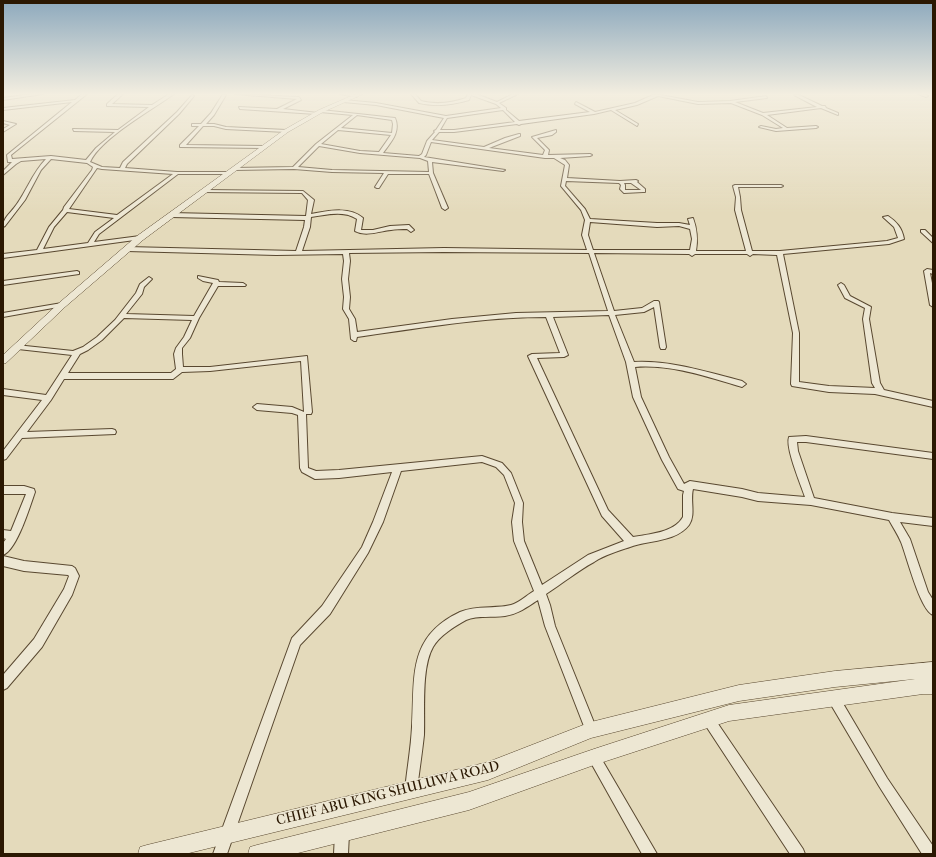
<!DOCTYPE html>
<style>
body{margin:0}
#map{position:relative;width:936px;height:857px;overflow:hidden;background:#e4dabb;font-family:"IM FELL French Canon",serif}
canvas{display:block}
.frame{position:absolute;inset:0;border:4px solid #2b1802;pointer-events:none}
</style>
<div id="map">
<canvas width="936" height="857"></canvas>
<div class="frame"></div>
</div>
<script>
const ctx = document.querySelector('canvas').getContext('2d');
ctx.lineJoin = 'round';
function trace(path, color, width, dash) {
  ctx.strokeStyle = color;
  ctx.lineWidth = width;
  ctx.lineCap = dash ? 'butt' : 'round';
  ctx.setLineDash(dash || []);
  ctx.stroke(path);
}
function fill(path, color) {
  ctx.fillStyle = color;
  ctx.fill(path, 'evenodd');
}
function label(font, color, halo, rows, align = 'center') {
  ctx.font = font + ' "IM FELL French Canon",serif';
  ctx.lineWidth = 3;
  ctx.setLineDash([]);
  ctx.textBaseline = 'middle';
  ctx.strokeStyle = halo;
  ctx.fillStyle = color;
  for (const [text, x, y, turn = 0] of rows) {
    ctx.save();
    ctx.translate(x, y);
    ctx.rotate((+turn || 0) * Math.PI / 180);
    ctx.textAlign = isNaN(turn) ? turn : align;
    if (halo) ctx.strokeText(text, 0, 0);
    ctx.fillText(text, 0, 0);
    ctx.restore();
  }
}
const minor = new Path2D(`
 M31,94H43L3,100V98Z
 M82,94H87L11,155L12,159L51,156L86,160L96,148L115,132L74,131L73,129L118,130L149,107L107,106V104L118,94H123L112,104L152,105L169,94H174C152,110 101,138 90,162L102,167L120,168L123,162L177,112L192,95L194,96L179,114L127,164L125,168L177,172H228L230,173L228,174H178L99,234L94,242L140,236L142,237V239L3,258V254L37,250L49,227L63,210L64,207L92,170L93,167L87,163L51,159L41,170L25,200L5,226L3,227C3,219 9,214 14,208C26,193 32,173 46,159L21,161L16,164L3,175V171L12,162H8L7,155L72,102L3,110V108L75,100ZM97,168L102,169L173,174L117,215L69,209ZM67,212L114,218L95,232L88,243L43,249L54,227Z
 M223,94L226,95L214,115L206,124H214L226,127L286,130L288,131L286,132L226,129L214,126H203L186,145L264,146L266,147L264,148L180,147V145L199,126H192V124H201L211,113Z
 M235,94L299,97L301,100L283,109L318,113L316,114L240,109L239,107L277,109L297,99Z
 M340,94H352L358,96L356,97Z
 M411,94H415L421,101C437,105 451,103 466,98L468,94H476L497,102L513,94H518L499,103L506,108V110L519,121L590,112L575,104L576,102L595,112L635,103L655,94L698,102L730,101L766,96L767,98L735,102L763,113L817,107L794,95L800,94L799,95L822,106H825L826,108L838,113V115L821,108L767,115L787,128L816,126L818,127L816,128L776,131L759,127L761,126L776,129L783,128L762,115L731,103L698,104L658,96L637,105L615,110L638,124L637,126L611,110L594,114L521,124L519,125L517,124L454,132H439L432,140L484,147L505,138L519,134H520V136L489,148L543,155L545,150L532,137L556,130V132L552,135L537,138L549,150L548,155L590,154L592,155L590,156L560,158L565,160L569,165L567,178L620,181L636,180L638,181L637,182L645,189V192H643L624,193L620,189L621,185L619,183L566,181L565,186L585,209L590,219L657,223H679L690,225L688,219L693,218C697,229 698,239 696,251H746L735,210L736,197L733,186L735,185H781L783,186L781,187H738L740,197L741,210L752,251H780L887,241L898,238L894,227L883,217L888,216C897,222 902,228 904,239L889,244L783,254L799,333V382L829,386L875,388L872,383L863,319L865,308L845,298L838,285L841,283L844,285L850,296L871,307L869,319L880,383L884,390L933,401V407L875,394L829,392L792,386L791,384L793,333L777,255L753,254L750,256L747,254H695L692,256L689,254L594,253L614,311L642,308L654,301H658L659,302L666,347L665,349H661L660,347L654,307L644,312L615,315L634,362C670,360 707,372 742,381L746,384L742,387C708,377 671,364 635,367L641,397L669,457L684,484L690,481L742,489L758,493L805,497C801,485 785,447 789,437L806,436L933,453V459L806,442H797L798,451L814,498L892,513L933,518V526L900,522L910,539L928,592L933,600V615C920,610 907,557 901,542C898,535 893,527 889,520L811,505L758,501L742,497L693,489C690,501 696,515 689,525C676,542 649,540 630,547C618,551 604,555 594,562C577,571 562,584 546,594L550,605L555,626L597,730L595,734L591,736L587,734L545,626L538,600C527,607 518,614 505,616C493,618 478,615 466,620C455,626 439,636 433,647C421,668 425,711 424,735C422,754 419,772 417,790L415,794L411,796L407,794L405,790C407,769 411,748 412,727C415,677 407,637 460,612C477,605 494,609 511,605C519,603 527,595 534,591L514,541L512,522L515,503L504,475L496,467L482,462L401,471L383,522L368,553L330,614L300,645L227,854H213L292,638L322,606L362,547L373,522L392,472L339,478L315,479L302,472L300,468L298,415L292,413L257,410L253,407L257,404L292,407L304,412L301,361L210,371L182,372L173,379H64L51,400L27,432L112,429L115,430L116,432L115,434L22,438L6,459L3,460V451L42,400L3,395V389L46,395L72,355L18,349H16L15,347L16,345L73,351L83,347L97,337L115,320L136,293L140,284L149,277L152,279L144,287L142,294L126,314L194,316L213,283L203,281L198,278V276L218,280L219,282L243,283L246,285L245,286H218L199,318L190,338L182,348V354L183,367H210L307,356L312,412L311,414H306L308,468L316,471L339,470L482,456L502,463L511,473L523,503L522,522L524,541L542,585L588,555L624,541L602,516L528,356L532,354L560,353L546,317C483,317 420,328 357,337L356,341H354L351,339L349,319L343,309L344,297L342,279L344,261L343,254L276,255L127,251L124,249L127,247L296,251L304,227L305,220L171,217L168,215L171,213L306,216L308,200L302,193L202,192V191L204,190L303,191L314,200L311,214C328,211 349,206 363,218L361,230H373L390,226L409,225L414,230L411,232L407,229C402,229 396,229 391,230C380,231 366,237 355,231L357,219C343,210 326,215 311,217L310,227L302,251L444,248L587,250L582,235L585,220L581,210L561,186L565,165L554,158H545L431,142L426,155L424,157L505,170L503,171L432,162L433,173L448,208L445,210L442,208L429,174H388L379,188H377L375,187L384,173L332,172L294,169L234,170L232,169L234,168L293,167L316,144L353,115L320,112L321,110L395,118C401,132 391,142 383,153L419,156L422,154L427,141L435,132L434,131L436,130L444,118L376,105L343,102L344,100L376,103L446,116L501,108L496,104L471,95L469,100C452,105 436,107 419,103ZM503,110L515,122L454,130H440L447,118ZM357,115L392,120L393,124L392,133L341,128ZM338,130L391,135L379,152L360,151L321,144ZM319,146L360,153L420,158L428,161L429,172L332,170L298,167ZM624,183H631L641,190H625V185ZM590,222L657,227L679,226L690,229L692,239L690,250H593L588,235ZM444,252L589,253L608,311L516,313L452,319L357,332L355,319L349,309L350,297L348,279L350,261L349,253ZM609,315L626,362L633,397L662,460L678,489L684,491L683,495V517C674,533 649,534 633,537L608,510L537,358L564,357L568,355L553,317ZM124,318L192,320L184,337L176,348L174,354L176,369L171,373H68L80,354L88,350L102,340Z
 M918,94H924L928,96L926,97Z
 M3,121L16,124L3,132V129L10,125L3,123Z
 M921,230H925L933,238V243L921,232Z
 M927,269L933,270V274L930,273L933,288V307L930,305L924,271Z
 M77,271L79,272V274L3,285V281Z
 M62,303L64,304V306L3,317V313Z
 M3,486H24L34,489L35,492C30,506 17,550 3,555V543L6,539L3,538V530L11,531L26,494H3Z
 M3,556L24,561L72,566L75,568L79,576L72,595L42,647L7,688L3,690V675L34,639L64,589L69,576L68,575L24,571L3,566Z
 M834,693L838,695L887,778L933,846V854H922L879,786L830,703L828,699L830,695Z
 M708,713L712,715L803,849L805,854H790L704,723L702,719L704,715Z
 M594,751L598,753L657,854H642L590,761L588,757L590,753Z
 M342,826L347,828L349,833L348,854H334L335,833L337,828Z`);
const tertiary = new Path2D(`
 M356,94H363L323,112L288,132L143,240L65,307L6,363L3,364V355L59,303L137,236L284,130L319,110Z
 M933,662V678H927H933V694H923L729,721L594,765L469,810L294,854H248L250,847L257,845L469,792L594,749L729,705L915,679L835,687L739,701L591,738L488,780L185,854H138L140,847L147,845L488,762L591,722L739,685L835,671Z`);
trace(minor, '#594830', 2);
trace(tertiary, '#594830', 1);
fill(minor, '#ede7d3');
fill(tertiary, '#ede7d3');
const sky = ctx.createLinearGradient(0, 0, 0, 214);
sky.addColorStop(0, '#8da9bd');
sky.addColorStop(0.44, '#f3eee0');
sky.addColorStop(1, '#f3eee000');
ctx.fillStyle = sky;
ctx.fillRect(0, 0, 936, 214);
label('14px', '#2b1802', '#ede7d3', [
 ["CHIEF ABU KING SHULUWA ROAD",388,794,-14]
]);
</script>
